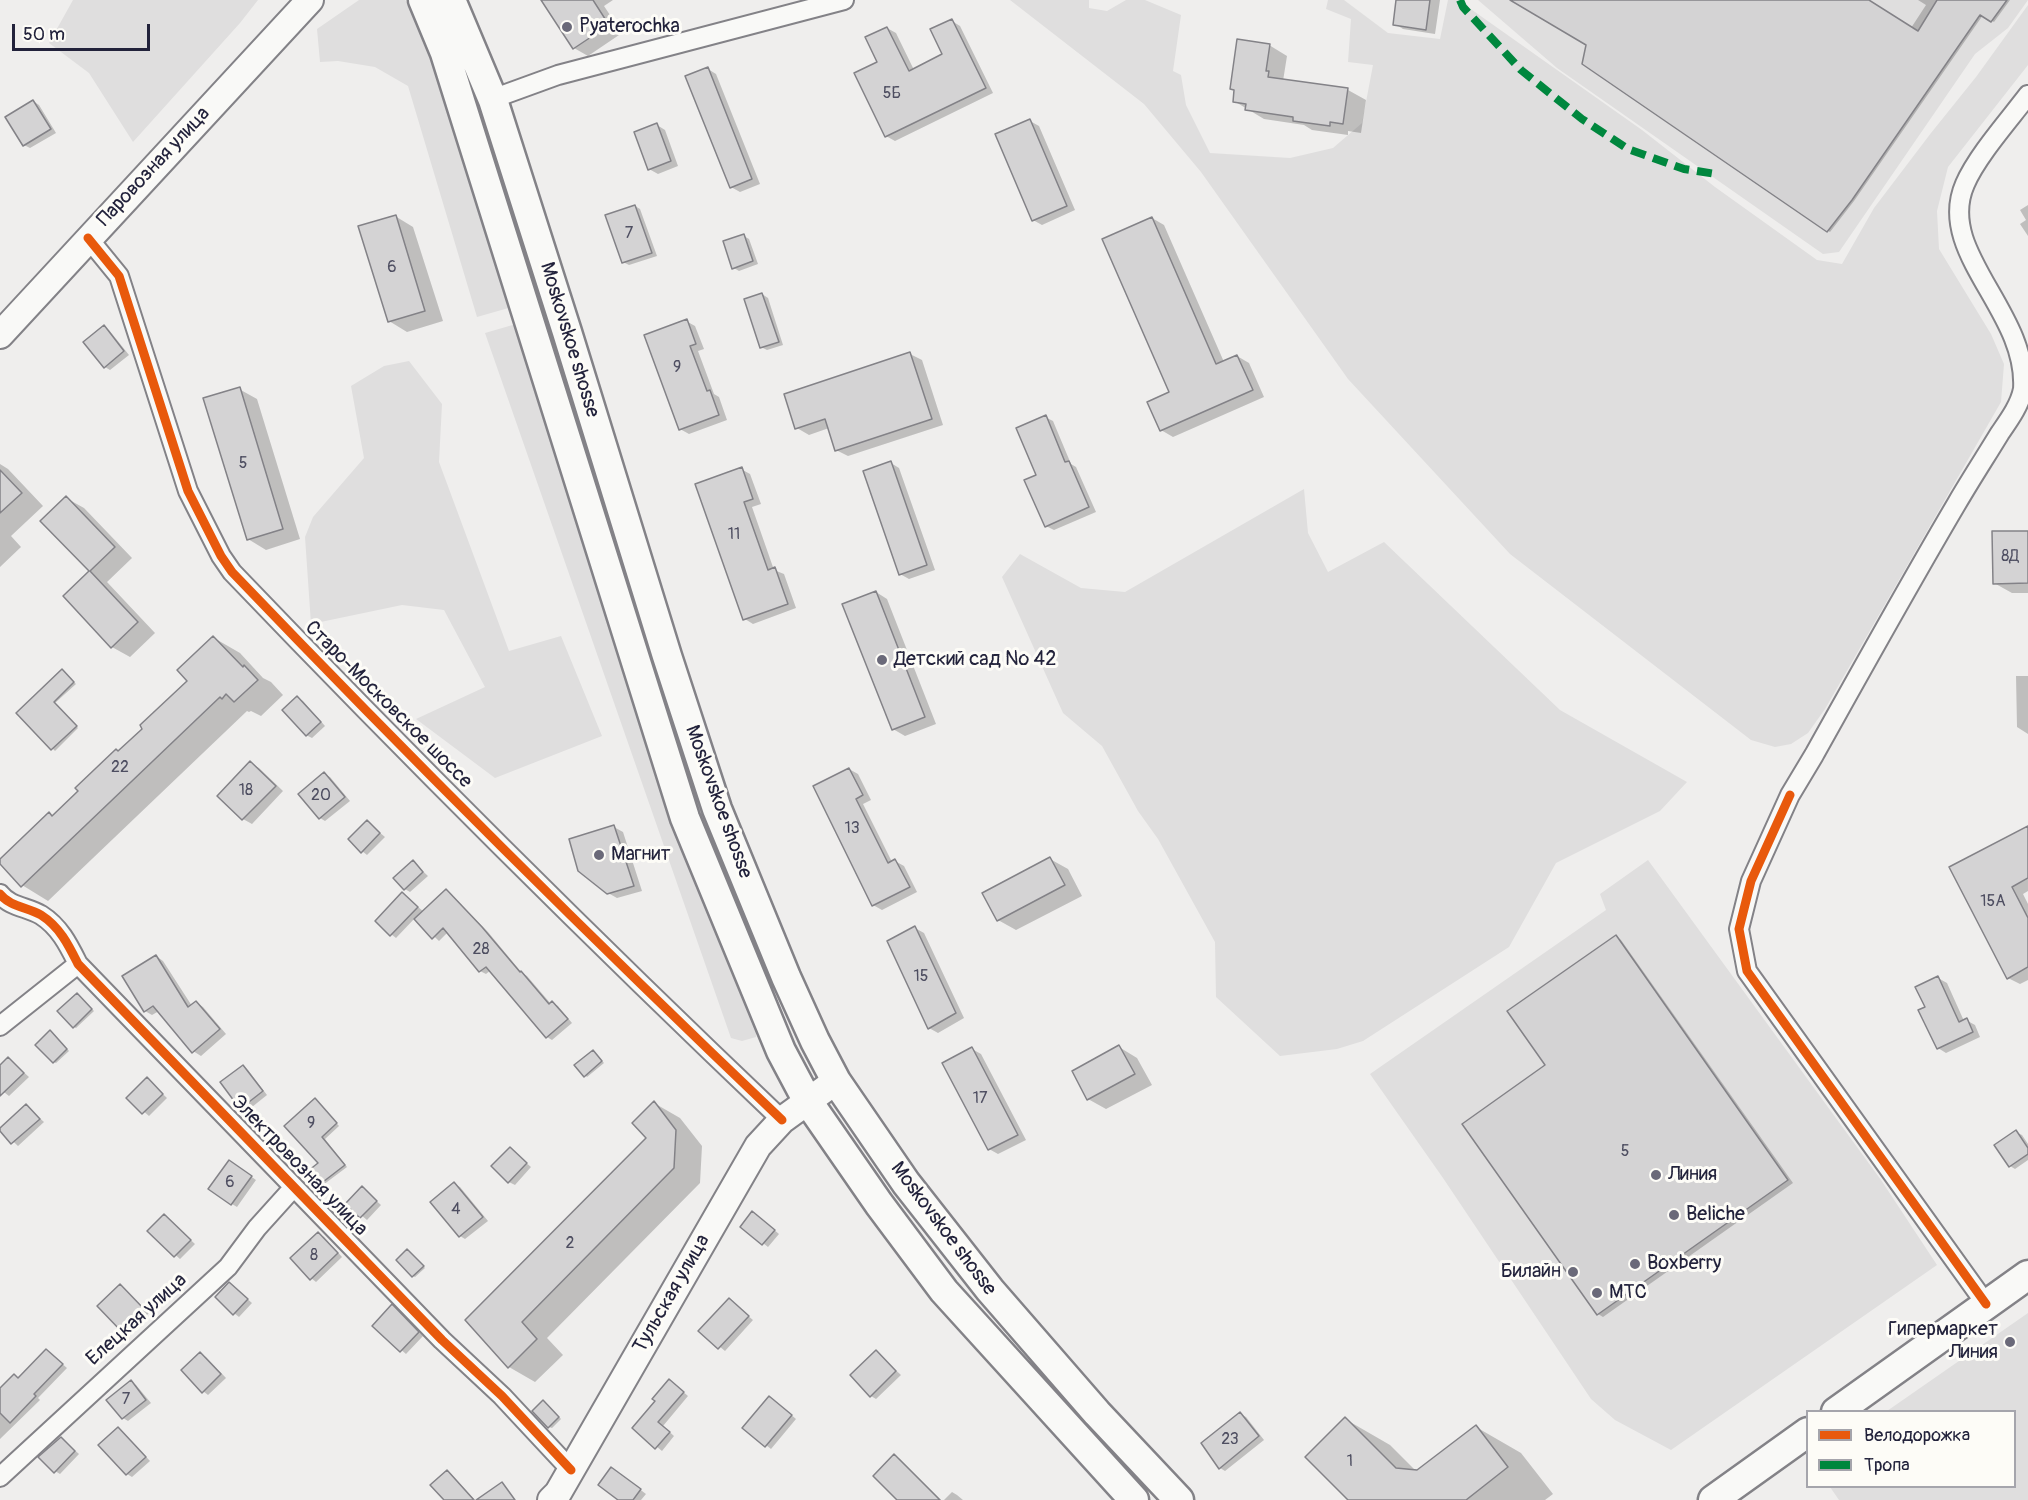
<!DOCTYPE html>
<meta charset="utf-8">
<style>
body{margin:0}
#map{position:relative;width:2028px;height:1500px;overflow:hidden;background:#efeeed;font-family:Pangolin,sans-serif}
canvas{display:block}
.legend{position:absolute;left:1806px;top:1410px;width:210px;height:78px;box-sizing:border-box;background:#fdfcf7;border:2px solid #a5a5ac;margin:0;padding:8px 10px;list-style:none;font-size:18px;color:#22223b}
.legend li{display:flex;align-items:center;gap:12px;height:30px}
.legend b{width:30px;border:2px solid #a5a5ac}
.scale{position:absolute;left:12px;top:24px;width:138px;height:27px;box-sizing:border-box;border:3px solid #22223b;border-top:0;padding-left:8px;font-size:18px;line-height:21px;white-space:nowrap;color:#22223b;-webkit-text-stroke:4px #fdfcf7;paint-order:stroke}
</style>
<div id="map">
<canvas width="2028" height="1500"></canvas>
<ul class="legend">
<li><b style="height:8px;background:#e8590c"></b>Велодорожка</li>
<li><b style="height:8px;background:#00873e"></b>Тропа</li>
</ul>
<div class="scale">50 m</div>
</div>
<script>
const ctx = document.querySelector('canvas').getContext('2d');
ctx.lineJoin = 'round';
function fill(path, color) {
  ctx.fillStyle = color;
  ctx.fill(path, 'evenodd');
}
function trace(path, color, width, dash) {
  ctx.strokeStyle = color;
  ctx.lineWidth = width;
  ctx.lineCap = dash ? 'butt' : 'round';
  ctx.setLineDash(dash || []);
  ctx.stroke(path);
}
function label(font, color, halo, rows, align = 'center') {
  ctx.font = font + ' Pangolin,sans-serif';
  ctx.lineWidth = 6;
  ctx.setLineDash([]);
  ctx.textBaseline = 'middle';
  ctx.strokeStyle = halo;
  ctx.fillStyle = color;
  for (const [text, x, y, turn = 0] of rows) {
    ctx.save();
    ctx.translate(x, y);
    ctx.rotate((+turn || 0) * Math.PI / 180);
    ctx.textAlign = isNaN(turn) ? turn : align;
    if (halo) ctx.strokeText(text, 0, 0);
    ctx.fillText(text, 0, 0);
    ctx.restore();
  }
}
fill(new Path2D(`
 M73,0H258L240,23L133,142L89,73L49,43Z
 M359,0H405L413,8L452,114L512,307L477,317L408,86L375,67L338,61L320,62L317,29Z
 M1010,0H1089V8L1107,11L1126,0H1145L1181,15L1173,71L1181,75L1186,105L1210,153L1290,158L1333,148L1362,123L1373,65L1348,62L1351,19L1326,9L1328,0H1344L1388,33L1440,39L1448,0H1458L1642,130L1715,187L1817,260L1842,264L1874,208L1931,133L1976,77L2028,5V65L1948,167L1937,211L1939,249L1991,334L2004,364L2001,402L1825,709L1808,733L1791,744L1775,747L1751,740L1510,554L1348,379L1201,172L1144,104Z
 M1478,0H2028L2008,28L1975,54L1839,252L1823,254L1557,68Z
 M516,324L756,1023V1037L742,1041L731,1038L485,333Z
 M409,361L442,404L439,462L509,651L561,636L602,736L495,778L416,719L485,687L444,610L402,605L311,624L305,537L313,517L364,458L351,386L384,366Z
 M1304,489L1308,533L1328,572L1384,542L1560,710L1687,782L1660,811L1556,863L1509,947L1363,1041L1337,1049L1280,1056L1216,997L1215,942L1158,839L1138,811L1102,746L1063,713L1002,577L1020,554L1081,588L1125,592Z
 M1648,860L1881,1180L1937,1265L1671,1450L1615,1420L1591,1399L1443,1178L1370,1074L1606,910L1600,894Z
 M2028,1313V1500H1839L1830,1487L2014,1486V1412L1887,1411Z`), '#dfdede');
fill(new Path2D(`
 M543,0H613L604,6L622,33L588,56L574,48Z
 M1398,0H1440L1435,34L1403,29L1395,24Z
 M1513,0H1866L1911,28L1926,5L1918,0H2010L1994,22L1983,15L1854,201L1830,232L1584,63L1588,45Z
 M952,21L960,26L993,93L895,141L886,136L879,62L887,28L896,33L914,70L944,55Z
 M1269,45L1287,56L1283,81L1348,90L1366,100L1361,133L1348,131V135L1312,130L1304,125L1264,119L1234,101Z
 M708,69L716,74L760,184L740,192L731,187Z
 M33,101L39,105L56,133L30,148L24,145L7,117Z
 M1030,121L1039,126L1075,210L1042,225L1033,220Z
 M657,125L665,130L678,166L658,174L649,169Z
 M2028,205V236L2020,224L2026,220L2020,210Z
 M635,206L640,209L657,256L629,265L623,262Z
 M395,216L413,227L443,321L407,332L389,321Z
 M1152,218L1164,225L1224,362L1237,356L1249,363L1264,397L1173,437L1161,430L1171,393Z
 M744,236L749,239L758,264L739,271L734,268Z
 M762,294L768,298L783,345L767,350L761,347Z
 M686,321L695,326L704,349L698,351L714,394L719,397L727,420L689,434L680,429Z
 M104,327L109,330L129,355L110,370L105,367Z
 M910,354L922,360L943,425L848,456L836,450L829,428L809,435L797,428Z
 M239,389L257,399L300,539L266,550L248,539Z
 M1045,417L1053,421L1071,464L1076,467L1096,512L1054,530L1046,526L1038,476Z
 M891,463L899,468L935,570L909,579L900,574Z
 M0,464L8,469L43,506L11,536L21,547L0,567Z
 M741,469L750,474L761,504L752,507L774,570L784,574L796,608L753,624L745,619Z
 M66,498L84,508L132,558L107,582L155,633L130,657L112,647L65,596L91,571L42,521Z
 M2028,532V593H2012L1994,583Z
 M876,592L887,599L936,724L905,736L893,729Z
 M214,638L240,653L263,678L271,682L283,695L261,716L251,711L249,712L247,711L48,901L22,885L0,861L49,814L53,817L119,753L189,681Z
 M64,672L76,684L55,703L78,728L55,751L18,713Z
 M2016,676H2028V734L2017,727Z
 M298,698L303,701L325,726L312,738L306,735Z
 M250,763L259,768L283,791L252,824L243,819L219,796Z
 M849,769L858,774L871,800L863,804L892,862L895,861L904,866L917,892L882,910L873,905Z
 M324,774L330,777L350,801L325,821L320,818Z
 M367,822L385,837L367,855L362,851Z
 M614,827L623,832L642,891L617,898L608,893Z
 M2028,828V891L2023,894L2028,904V980L2020,984L2008,978L1951,868Z
 M1050,859L1068,869L1082,896L1016,930L998,920Z
 M413,862L428,876L410,892L405,889Z
 M446,891L451,894L488,932L522,973L527,976L551,1004L553,1003L558,1006L572,1023L552,1040L547,1037L491,970L486,974L480,971L448,932L439,941L415,918L396,938L391,934L403,894L424,912Z
 M915,928L924,933L964,1018L938,1033L929,1028Z
 M1616,936L1621,940L1793,1183L1603,1317L1598,1314L1547,1066Z
 M156,956L163,961L192,1006L196,1002L203,1007L226,1034L201,1056L193,1051L159,1011L152,1015L145,1011Z
 M1938,978L1947,983L1964,1021L1966,1020L1975,1025L1980,1037L1946,1053L1938,1048L1927,1008Z
 M79,996L94,1011L76,1028L74,1027Z
 M53,1033L69,1051L56,1063L54,1062Z
 M1119,1047L1137,1058L1152,1085L1106,1109L1088,1099Z
 M972,1049L981,1054L1026,1140L998,1154L989,1149Z
 M593,1051L604,1063L587,1077L585,1075Z
 M9,1059L29,1077L9,1096L0,1089V1067Z
 M243,1066L248,1070L267,1095L247,1111L241,1107Z
 M147,1079L167,1098L149,1116L128,1098Z
 M318,1102L339,1126L325,1139L347,1167L323,1185L320,1183Z
 M654,1103L680,1118L702,1146L700,1183L547,1338L563,1355L535,1382L509,1367L467,1320L648,1138Z
 M26,1106L44,1122L18,1146L0,1129Z
 M2016,1132L2022,1135L2028,1144V1160L2015,1169L2010,1166Z
 M510,1149L531,1167L515,1185L509,1182Z
 M235,1165L256,1180L237,1207L232,1204Z
 M454,1184L460,1187L488,1221L465,1239L460,1236Z
 M362,1188L381,1205L367,1220L348,1204Z
 M164,1215L195,1244L180,1259L149,1231Z
 M758,1216L779,1234L768,1247L742,1226Z
 M319,1234L324,1237L342,1257L316,1282L311,1278Z
 M410,1252L425,1268L415,1277L413,1276Z
 M229,1283L252,1303L239,1317L234,1313Z
 M120,1286L149,1313L128,1334L123,1330Z
 M729,1300L753,1320L725,1351L701,1331Z
 M392,1306L423,1336L406,1354L374,1326Z
 M46,1350L67,1368L38,1398L40,1400L0,1439V1391L19,1379Z
 M876,1352L901,1375L876,1399L871,1396Z
 M200,1354L206,1357L226,1378L208,1395L203,1391Z
 M131,1382L136,1385L151,1403L128,1421L123,1418Z
 M674,1384L688,1396L663,1426L674,1436L662,1451L634,1428Z
 M775,1401L796,1419L771,1449L766,1445Z
 M546,1403L561,1419L552,1428L549,1427Z
 M1240,1414L1246,1417L1264,1440L1225,1471L1220,1468Z
 M1345,1419L1390,1445L1417,1472L1476,1427L1521,1453L1553,1494L1545,1500H1350Z
 M118,1429L123,1432L150,1461L132,1477L127,1474Z
 M61,1438L79,1454L60,1474L55,1471Z
 M895,1456L900,1459L941,1500H899Z
 M447,1472L452,1475L475,1500H446Z
 M617,1472L646,1494L641,1500H620Z
 M952,1492L957,1495L963,1500H944Z`), '#0003');
const building = new Path2D(`
 M541,0H593L609,25L573,49Z
 M1396,0H1430L1426,30L1393,25Z
 M1510,0H1869L1918,31L1937,0H2007L1991,22L1980,15L1852,200L1827,232L1582,64L1586,45Z
 M952,19L986,88L885,137L854,73L877,62L865,37L887,27L909,71L942,54L930,29Z
 M1237,39L1270,44L1266,71H1269L1268,77L1348,88L1343,124L1330,122V126L1293,121V117L1245,110L1246,104L1233,102L1234,90L1230,89Z
 M708,67L752,179L730,188L685,76Z
 M33,100L51,129L23,146L5,117Z
 M1030,119L1067,206L1032,221L995,134Z
 M657,123L671,161L648,170L634,132Z
 M635,205L652,253L622,263L605,215Z
 M396,215L425,311L388,322L358,226Z
 M1152,217L1216,364L1237,355L1253,390L1160,431L1147,402L1169,392L1102,239Z
 M744,234L753,261L732,269L723,241Z
 M762,293L779,342L760,348L744,299Z
 M687,319L696,344L690,346L707,391L710,390L719,415L679,430L644,335Z
 M104,325L124,351L104,368L83,342Z
 M910,352L932,419L835,451L825,419L795,429L784,394Z
 M240,387L283,529L247,540L203,398Z
 M1046,415L1065,462L1069,461L1089,507L1045,527L1024,480L1036,475L1016,428Z
 M891,461L927,565L899,575L863,471Z
 M742,467L753,499L744,502L768,570L775,567L788,604L743,620L695,484Z
 M0,470L22,493L0,513Z
 M66,496L115,547L90,571L138,622L111,648L63,596L89,571L40,521Z
 M1992,531H2028V583L1993,584Z
 M876,591L925,717L892,730L842,604Z
 M213,636L243,667L244,665L258,680L234,702L226,694L222,699L220,697L21,887L0,864V859L49,812L52,816L78,791L75,788L116,749L118,751L142,729L140,725L187,681L177,670Z
 M62,669L74,682L54,702L77,726L51,750L16,713Z
 M297,696L321,722L306,736L282,710Z
 M250,761L276,786L242,820L217,796Z
 M849,768L863,795L856,799L888,863L895,859L910,887L872,906L813,786Z
 M324,772L345,797L319,819L298,794Z
 M367,820L380,833L361,853L348,839Z
 M614,825L634,886L607,894L578,871L569,839Z
 M2028,826V878L2012,887L2028,918V967L2007,979L1949,867Z
 M1050,857L1065,885L997,921L982,893Z
 M413,860L423,872L404,890L393,878Z
 M446,889L482,927L520,972L521,971L549,1004L552,1001L568,1019L546,1038L486,967L479,972L443,928L432,939L414,919Z
 M402,892L418,907L390,936L375,921Z
 M915,926L956,1013L928,1029L887,941Z
 M1616,935L1788,1180L1597,1315L1462,1124L1545,1065L1507,1011Z
 M156,955L188,1007L196,1001L220,1029L192,1053L153,1006L144,1012L122,976Z
 M1938,976L1959,1022L1967,1018L1973,1032L1937,1049L1918,1010L1925,1007L1915,987Z
 M77,993L92,1009L73,1028L57,1011Z
 M50,1030L67,1049L53,1063L35,1045Z
 M1119,1045L1135,1074L1087,1100L1072,1071Z
 M972,1047L1018,1135L988,1150L942,1063Z
 M593,1050L602,1061L584,1077L574,1065Z
 M8,1057L24,1073L0,1096V1065Z
 M243,1065L263,1091L240,1109L220,1082Z
 M147,1077L163,1094L142,1114L126,1098Z
 M315,1098L337,1123L322,1137L345,1165L319,1185L308,1171L318,1163L284,1126Z
 M654,1101L676,1130L674,1168L522,1322L537,1339L508,1368L465,1320L646,1138L632,1123Z
 M26,1104L40,1119L11,1144L0,1131V1128Z
 M2016,1130L2028,1148V1154L2009,1167L1994,1145Z
 M510,1147L527,1163L508,1183L491,1166Z
 M229,1160L252,1176L231,1205L208,1189Z
 M454,1182L483,1217L459,1237L430,1202Z
 M362,1186L377,1201L360,1218L345,1204Z
 M752,1211L775,1230L762,1245L740,1227Z
 M164,1214L191,1240L174,1257L147,1231Z
 M318,1232L338,1253L310,1280L290,1258Z
 M407,1249L424,1266L412,1277L396,1260Z
 M229,1282L248,1299L233,1315L215,1297Z
 M120,1284L144,1309L122,1332L97,1306Z
 M729,1298L749,1316L718,1349L698,1331Z
 M392,1304L419,1332L400,1352L372,1326Z
 M46,1349L63,1364L34,1394L36,1396L10,1423L0,1413V1388L14,1374L18,1378Z
 M876,1350L896,1371L870,1397L850,1375Z
 M200,1352L221,1374L202,1393L181,1370Z
 M669,1379L684,1392L658,1422L670,1432L655,1449L632,1428L655,1401L652,1399Z
 M131,1380L146,1400L122,1419L106,1400Z
 M769,1396L792,1415L765,1447L742,1428Z
 M543,1400L559,1417L548,1428L532,1411Z
 M1240,1412L1259,1436L1219,1469L1201,1443Z
 M1345,1417L1396,1468L1417,1470L1476,1425L1508,1467L1466,1500H1348L1305,1457Z
 M118,1427L146,1457L126,1475L98,1445Z
 M61,1437L75,1451L54,1473L38,1457Z
 M894,1454L940,1500H897L873,1476Z
 M611,1467L641,1489L633,1500H618L598,1485Z
 M447,1470L474,1500H444L430,1485Z
 M502,1482L515,1500H476Z`);
fill(building, '#d4d3d4');
trace(building, '#838287', 1.5);
const street = new Path2D(`
 M493,100L503,95L558,75L844,0
 M88,238L119,276L188,491L221,556L232,572C411,759 595,942 782,1120
 M0,894C10,907 28,907 41,915C60,927 69,946 78,964L442,1340L502,1396L571,1470
 M0,1026L78,964
 M1986,1304L1747,971L1739,929L1751,881L1790,795L1814,755C1861,671 1908,586 1957,503C1971,479 1986,456 2000,433C2009,420 2020,405 2023,389C2028,311 1935,252 1965,184C1977,156 2009,120 2028,95
 M0,1477L228,1267L257,1228L294,1187`);
const secondary = new Path2D(`
 M0,335L310,0
 M551,1500L558,1493L758,1146L782,1120L836,1081`);
const primary = new Path2D(`
 M423,0L445,53L685,818L781,1051L807,1100L879,1204L944,1291L1134,1500
 M451,0L493,100L567,332L667,656L717,809L786,977L815,1041L836,1081L906,1183L990,1290L1097,1413L1179,1500
 M1836,1412L2028,1275
 M1713,1500L1808,1432`);
trace(street, '#838287', 22);
trace(secondary, '#838287', 30);
trace(primary, '#838287', 33);
trace(street, '#f9f9f7', 18);
trace(secondary, '#f9f9f7', 26);
trace(primary, '#f9f9f7', 28);
trace(new Path2D(`
 M1460,0L1463,7L1521,70L1582,119L1628,149L1684,169L1716,174`), '#00873e', 8, [15, 8]);
trace(new Path2D(`
 M88,238L119,276L188,491L221,556L232,572C411,759 595,942 782,1120
 M1790,795L1751,881L1739,929L1747,971L1986,1304
 M0,894C10,907 28,907 41,915C60,927 69,946 78,964L442,1340L502,1396L571,1470`), '#e8590c', 9);
for (const [x, y, r, color] of [
 [567,27,6,"#6a6979"],
 [882,660,6,"#6a6979"],
 [599,855,6,"#6a6979"],
 [1656,1175,6,"#6a6979"],
 [1674,1215,6,"#6a6979"],
 [1635,1264,6,"#6a6979"],
 [1573,1272,6,"#6a6979"],
 [1597,1293,6,"#6a6979"],
 [2010,1342,6,"#6a6979"]
]) {
  const dot = new Path2D();
  dot.arc(x, y, r, 0, 2 * Math.PI);
  ctx.fillStyle = color;
  ctx.fill(dot);
  trace(dot, '#fdfcf7', 2);
}
label('16px', '#4e4e61', null, [
 ["5Б",892,94],
 ["7",629,234],
 ["6",392,268],
 ["9",677,368],
 ["5",243,464],
 ["11",734,535],
 ["8Д",2010,557],
 ["22",120,768],
 ["18",246,791],
 ["20",321,796],
 ["13",852,829],
 ["15А",1993,902],
 ["28",481,950],
 ["15",921,977],
 ["17",980,1099],
 ["9",311,1124],
 ["5",1625,1152],
 ["6",230,1183],
 ["4",456,1210],
 ["2",570,1244],
 ["8",314,1256],
 ["7",126,1400],
 ["23",1230,1440],
 ["1",1350,1462]
]);
label('20px', '#22223b', '#fdfcf7', [
 ["Pyaterochka",579,27],
 ["Детский сад № 42",894,660],
 ["Магнит",611,855],
 ["Линия",1668,1175],
 ["Beliche",1686,1215],
 ["Boxberry",1647,1264],
 ["Билайн",1561,1272,"right"],
 ["МТС",1609,1293],
 ["Гипермаркет",1998,1330,"right"],
 ["Линия",1998,1353,"right"]
], 'left');
label('20px', '#22223b', '#fdfcf7', [
 ["Паровозная улица",154,167,-47],
 ["Moskovskoe shosse",569,340,73],
 ["Старо-Московское шоссе",388,705,45],
 ["Moskovskoe shosse",718,802,70],
 ["Электровозная улица",299,1166,46],
 ["Moskovskoe shosse",943,1229,53],
 ["Тульская улица",672,1294,-60],
 ["Елецкая улица",137,1320,-42]
]);
</script>
